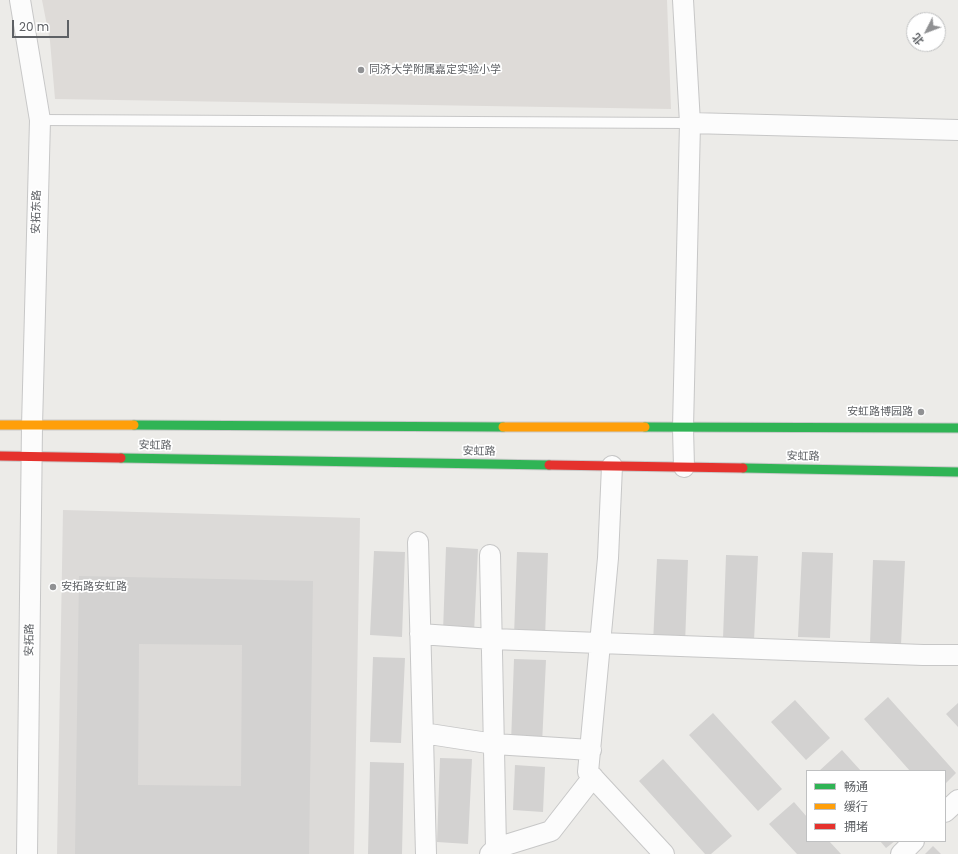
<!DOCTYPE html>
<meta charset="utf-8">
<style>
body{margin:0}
#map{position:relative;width:958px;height:854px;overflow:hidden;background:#ecebe8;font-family:Poppins,"Noto Sans SC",sans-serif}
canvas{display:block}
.legend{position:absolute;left:806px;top:770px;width:140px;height:72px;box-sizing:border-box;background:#fff;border:1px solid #bfc0c1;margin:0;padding:5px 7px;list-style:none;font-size:12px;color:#5e6165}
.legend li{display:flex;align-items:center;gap:8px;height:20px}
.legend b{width:20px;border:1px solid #bfc0c1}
.north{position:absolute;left:906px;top:12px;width:40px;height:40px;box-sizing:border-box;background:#fff;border:1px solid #bfc0c1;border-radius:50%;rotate:228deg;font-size:11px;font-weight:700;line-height:16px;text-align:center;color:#5e6165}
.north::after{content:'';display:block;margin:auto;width:14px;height:18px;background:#909193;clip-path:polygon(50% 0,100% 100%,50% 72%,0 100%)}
.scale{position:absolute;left:12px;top:20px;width:57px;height:18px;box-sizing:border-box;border:2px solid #5e6165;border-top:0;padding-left:5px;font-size:12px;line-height:14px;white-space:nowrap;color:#5e6165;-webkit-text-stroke:3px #fff;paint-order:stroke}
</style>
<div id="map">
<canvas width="958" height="854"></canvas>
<ul class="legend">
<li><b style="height:5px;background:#30b455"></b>畅通</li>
<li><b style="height:5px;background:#ff9f0a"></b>缓行</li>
<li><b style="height:5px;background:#e5322d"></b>拥堵</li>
</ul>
<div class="north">北</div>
<div class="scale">20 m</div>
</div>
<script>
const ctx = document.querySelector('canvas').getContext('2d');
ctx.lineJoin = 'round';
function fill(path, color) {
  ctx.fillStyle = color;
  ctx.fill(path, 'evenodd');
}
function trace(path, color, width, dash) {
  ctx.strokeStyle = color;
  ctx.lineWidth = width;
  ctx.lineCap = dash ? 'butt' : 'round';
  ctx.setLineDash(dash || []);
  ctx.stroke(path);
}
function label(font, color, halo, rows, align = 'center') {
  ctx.font = font + ' Poppins,"Noto Sans SC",sans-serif';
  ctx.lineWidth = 3.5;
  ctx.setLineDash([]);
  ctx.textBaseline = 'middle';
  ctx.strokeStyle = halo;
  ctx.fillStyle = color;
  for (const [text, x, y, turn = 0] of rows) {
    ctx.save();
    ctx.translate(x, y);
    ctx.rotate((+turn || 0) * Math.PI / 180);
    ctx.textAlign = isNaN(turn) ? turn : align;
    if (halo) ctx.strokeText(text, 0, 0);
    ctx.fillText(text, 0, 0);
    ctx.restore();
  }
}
fill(new Path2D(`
 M63,510L360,518L354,854H57Z`), '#dcdad8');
fill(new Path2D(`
 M42,0H667L671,109L55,99L50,41Z`), '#dedbd8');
fill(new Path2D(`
 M446,547L478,549L474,633L443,632Z
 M374,551L405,552L402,637L370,635Z
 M517,552L548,553L545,638L514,636Z
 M802,552L833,553L830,638L798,637Z
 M726,555L758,556L754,641L723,639Z
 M657,559L688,560L685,645L653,643Z
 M873,560L905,561L901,645L870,644Z
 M79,576L313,581L309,854H75ZM139,644L242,645L241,786L138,785Z
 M373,657L405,658L401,743L370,742Z
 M514,659L546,660L542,744L511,743Z
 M888,697L956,773L945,784V771H910L864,719Z
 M795,700L830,738L806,760L771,722Z
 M958,703V727L946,714Z
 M713,713L782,789L758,811L689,735Z
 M842,750L861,771H819Z
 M440,758L472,759L468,844L437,842Z
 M663,759L732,836L711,854H705L639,781Z
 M370,762L404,763L402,854H368Z
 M515,765L545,767L543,812L513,810Z
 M794,802L807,817V841H829L841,854H797L769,824Z
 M880,841H895L886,848Z
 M933,846L941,854H925Z`), '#d3d2d1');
const lane = new Path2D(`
 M40,120L690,123`);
const street = new Path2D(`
 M20,0L40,120L32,426L27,854
 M683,0L690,123L683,428L684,467
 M690,123L958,130
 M612,466L608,558L588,772L664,854
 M418,542L426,854
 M490,555L496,848
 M420,634L492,639L923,655H958
 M423,733L494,744L591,750
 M945,812L958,800
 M490,854L496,848L551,831L593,777
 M901,854L914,841`);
const fast = new Path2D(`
 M134,425L503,427
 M645,427L958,428
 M121,458L549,465
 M743,468L958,472`);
const slow = new Path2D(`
 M0,425H134
 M503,427H645`);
const jam = new Path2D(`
 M0,456L121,458
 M549,465L743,468`);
trace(lane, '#c7c7c7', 12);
trace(street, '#c7c7c7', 22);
trace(fast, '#c9c9c9', 11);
trace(slow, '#c9c9c9', 11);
trace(jam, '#c9c9c9', 11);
trace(lane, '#fcfcfc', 10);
trace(street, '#fcfcfc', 20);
trace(fast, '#30b455', 9);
trace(slow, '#ff9f0a', 9);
trace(jam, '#e5322d', 9);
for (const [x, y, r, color] of [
 [361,70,4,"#909193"],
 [921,412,4,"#909193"],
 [53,587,4,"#909193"]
]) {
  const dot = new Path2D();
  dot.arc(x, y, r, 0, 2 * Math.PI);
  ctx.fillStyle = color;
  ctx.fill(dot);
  trace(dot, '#fff', 1.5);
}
label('11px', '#5e6165', '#fff', [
 ["同济大学附属嘉定实验小学",369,70],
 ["安虹路博园路",913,412,"right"],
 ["安拓路安虹路",61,587]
], 'left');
label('11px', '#5e6165', '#fff', [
 ["安拓东路",37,212,-89],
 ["安虹路",155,446,1],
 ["安虹路",479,452,1],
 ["安虹路",803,457,1],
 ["安拓路",30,640,-89]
]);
</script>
